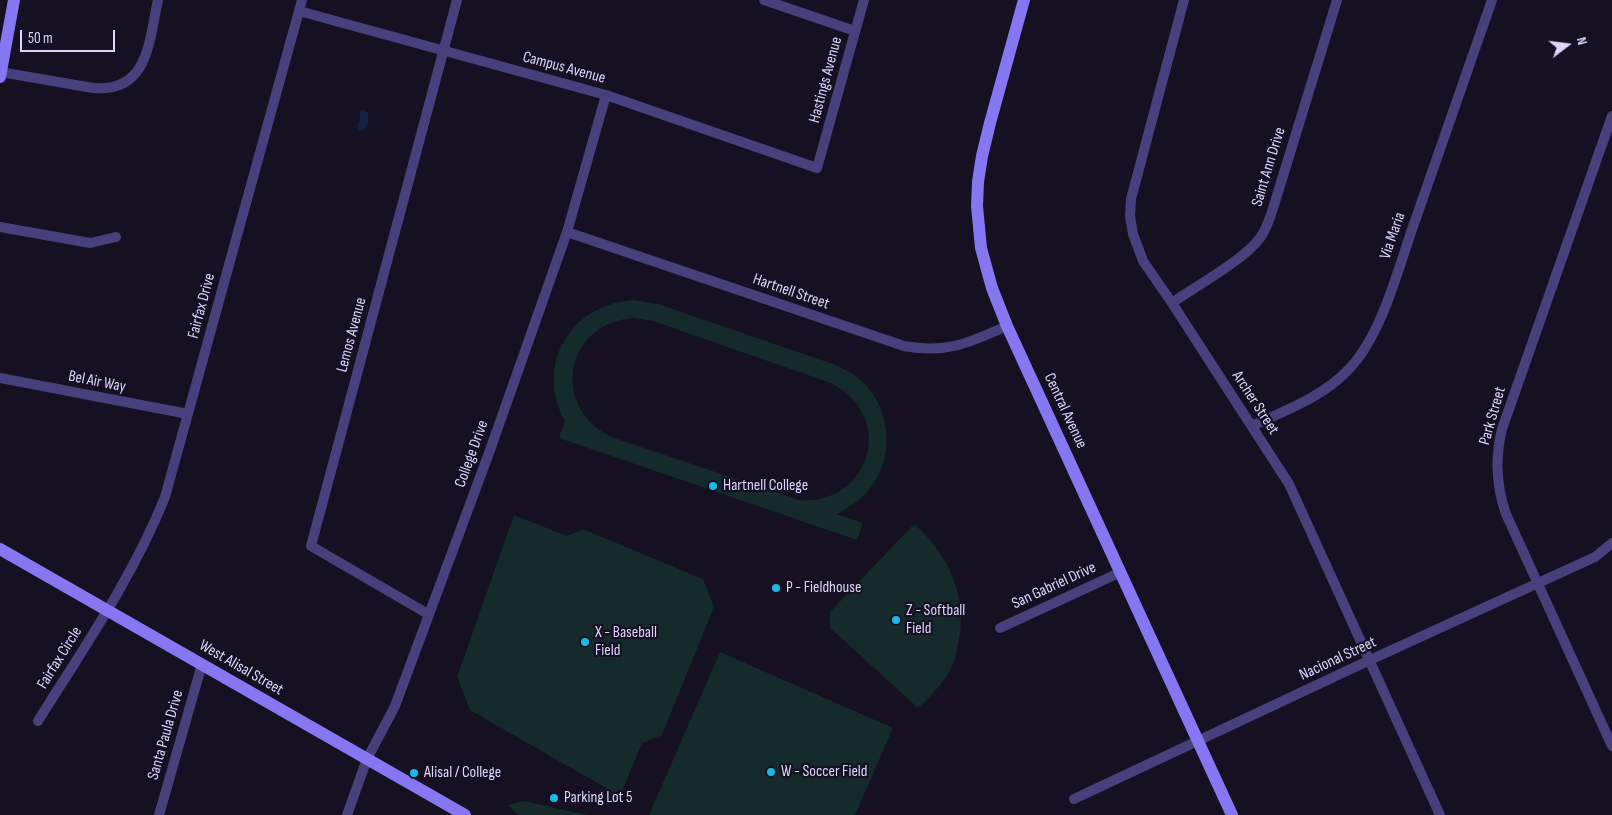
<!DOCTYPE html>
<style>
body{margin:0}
#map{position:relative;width:1612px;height:815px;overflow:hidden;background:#151022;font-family:"Sofia Sans Condensed",sans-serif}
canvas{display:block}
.north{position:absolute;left:1542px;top:20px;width:50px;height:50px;-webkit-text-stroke:4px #151022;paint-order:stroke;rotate:75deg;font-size:14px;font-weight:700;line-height:20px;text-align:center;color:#ddd5fb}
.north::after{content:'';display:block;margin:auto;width:18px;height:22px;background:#ddd5fb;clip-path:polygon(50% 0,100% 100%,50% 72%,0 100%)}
.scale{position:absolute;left:20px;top:30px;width:95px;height:22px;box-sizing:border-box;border:2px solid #ddd5fb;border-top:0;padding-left:6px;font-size:15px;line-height:18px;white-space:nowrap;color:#ddd5fb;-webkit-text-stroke:4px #151022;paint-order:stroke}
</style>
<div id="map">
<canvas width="1612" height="815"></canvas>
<div class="north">N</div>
<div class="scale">50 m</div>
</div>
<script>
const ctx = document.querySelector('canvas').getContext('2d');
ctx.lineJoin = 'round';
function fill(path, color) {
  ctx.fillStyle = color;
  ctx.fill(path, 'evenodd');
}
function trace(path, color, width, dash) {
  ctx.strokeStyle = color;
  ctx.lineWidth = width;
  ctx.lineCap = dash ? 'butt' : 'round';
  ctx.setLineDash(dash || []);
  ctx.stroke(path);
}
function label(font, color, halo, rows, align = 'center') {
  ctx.font = font + ' "Sofia Sans Condensed",sans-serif';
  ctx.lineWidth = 4.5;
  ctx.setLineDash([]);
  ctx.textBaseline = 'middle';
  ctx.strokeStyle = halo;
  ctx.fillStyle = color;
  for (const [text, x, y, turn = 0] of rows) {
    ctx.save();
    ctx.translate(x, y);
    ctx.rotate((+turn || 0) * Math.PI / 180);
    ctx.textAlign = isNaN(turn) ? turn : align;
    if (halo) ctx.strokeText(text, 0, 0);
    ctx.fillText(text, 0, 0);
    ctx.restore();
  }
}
fill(new Path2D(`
 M634,300L658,304L833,364C842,368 850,372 857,377C895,407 897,468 860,499C853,505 845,509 837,514L863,523L857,540L559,438L565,421C534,364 571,304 634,300ZM634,318L653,321L828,382C896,411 874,505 799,500L614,438C550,410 563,323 634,318Z
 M514,515L567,536L583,529L703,579L714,607L662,735L642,743L620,796L470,710L457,677Z
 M914,524C950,555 970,601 957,648C956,654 955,661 952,666C944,683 931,696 918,708L830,628V612Z
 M720,652L893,728L855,815H649Z
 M526,801L533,803L587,815H519L508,806L514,803Z`), '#142a2b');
fill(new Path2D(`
 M362,110L367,112C370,118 369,128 362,131L359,130L357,126L360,120V112Z`), '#132143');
trace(new Path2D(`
 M764,0L855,31
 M1184,0L1131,199L1130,216L1133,234L1143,261L1172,303L1289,484L1440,815
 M299,11L606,95L817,168L864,0
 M0,72L93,88C149,93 149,40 158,0
 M1612,116L1502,429C1495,458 1496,486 1506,514L1612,746
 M0,227L90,243L116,237
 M567,232L904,346C946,354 969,343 1007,326
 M1172,303C1196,286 1244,260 1260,238C1268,227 1271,214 1275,202L1337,0
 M0,378L188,414
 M1252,426C1286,410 1323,397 1349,369C1383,333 1398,268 1415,221C1440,148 1466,74 1492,0
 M428,614L311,546L457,0
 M1000,628L1121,572
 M38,721C83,649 133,577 165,497L302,0
 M1074,799L1370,660L1584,562L1595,557L1612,543
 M159,815L202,664
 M347,815L367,759L395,706L489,453L567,232L606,95`), '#48407c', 10);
trace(new Path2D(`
 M1024,0L990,123L982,156L978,182L977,206L981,248L992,288L1007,326L1232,815
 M0,77L14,0
 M0,549L465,815`), '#8676f1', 12);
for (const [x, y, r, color] of [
 [713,486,5,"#17bbe6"],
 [776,588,5,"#17bbe6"],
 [896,620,5,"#17bbe6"],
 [585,642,5,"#17bbe6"],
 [771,772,5,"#17bbe6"],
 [414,773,5,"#17bbe6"],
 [554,798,5,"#17bbe6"]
]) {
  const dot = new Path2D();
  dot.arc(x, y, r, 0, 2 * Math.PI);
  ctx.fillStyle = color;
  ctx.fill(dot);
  trace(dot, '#151022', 2);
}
label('16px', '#ddd5fb', '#151022', [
 ["Campus Avenue",564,68,15],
 ["Hastings Avenue",826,80,-75],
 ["Saint Ann Drive",1269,167,-73],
 ["Via Maria",1393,236,-71],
 ["Hartnell Street",791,292,19],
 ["Fairfax Drive",202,306,-75],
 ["Lemos Avenue",352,335,-75],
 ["Bel Air Way",97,382,11],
 ["Archer Street",1255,403,57],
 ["Central Avenue",1065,411,65],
 ["Park Street",1493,416,-74],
 ["College Drive",472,454,-70],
 ["San Gabriel Drive",1054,586,-25],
 ["Fairfax Circle",60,658,-58],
 ["Nacional Street",1338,659,-25],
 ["West Alisal Street",241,668,30],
 ["Santa Paula Drive",166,735,-74]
]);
label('16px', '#ddd5fb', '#151022', [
 ["Hartnell College",723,486],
 ["P - Fieldhouse",786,588],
 ["Z - Softball",906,611],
 ["Field",906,629],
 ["X - Baseball",595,633],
 ["Field",595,651],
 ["W - Soccer Field",781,772],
 ["Alisal / College",424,773],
 ["Parking Lot 5",564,798]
], 'left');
</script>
